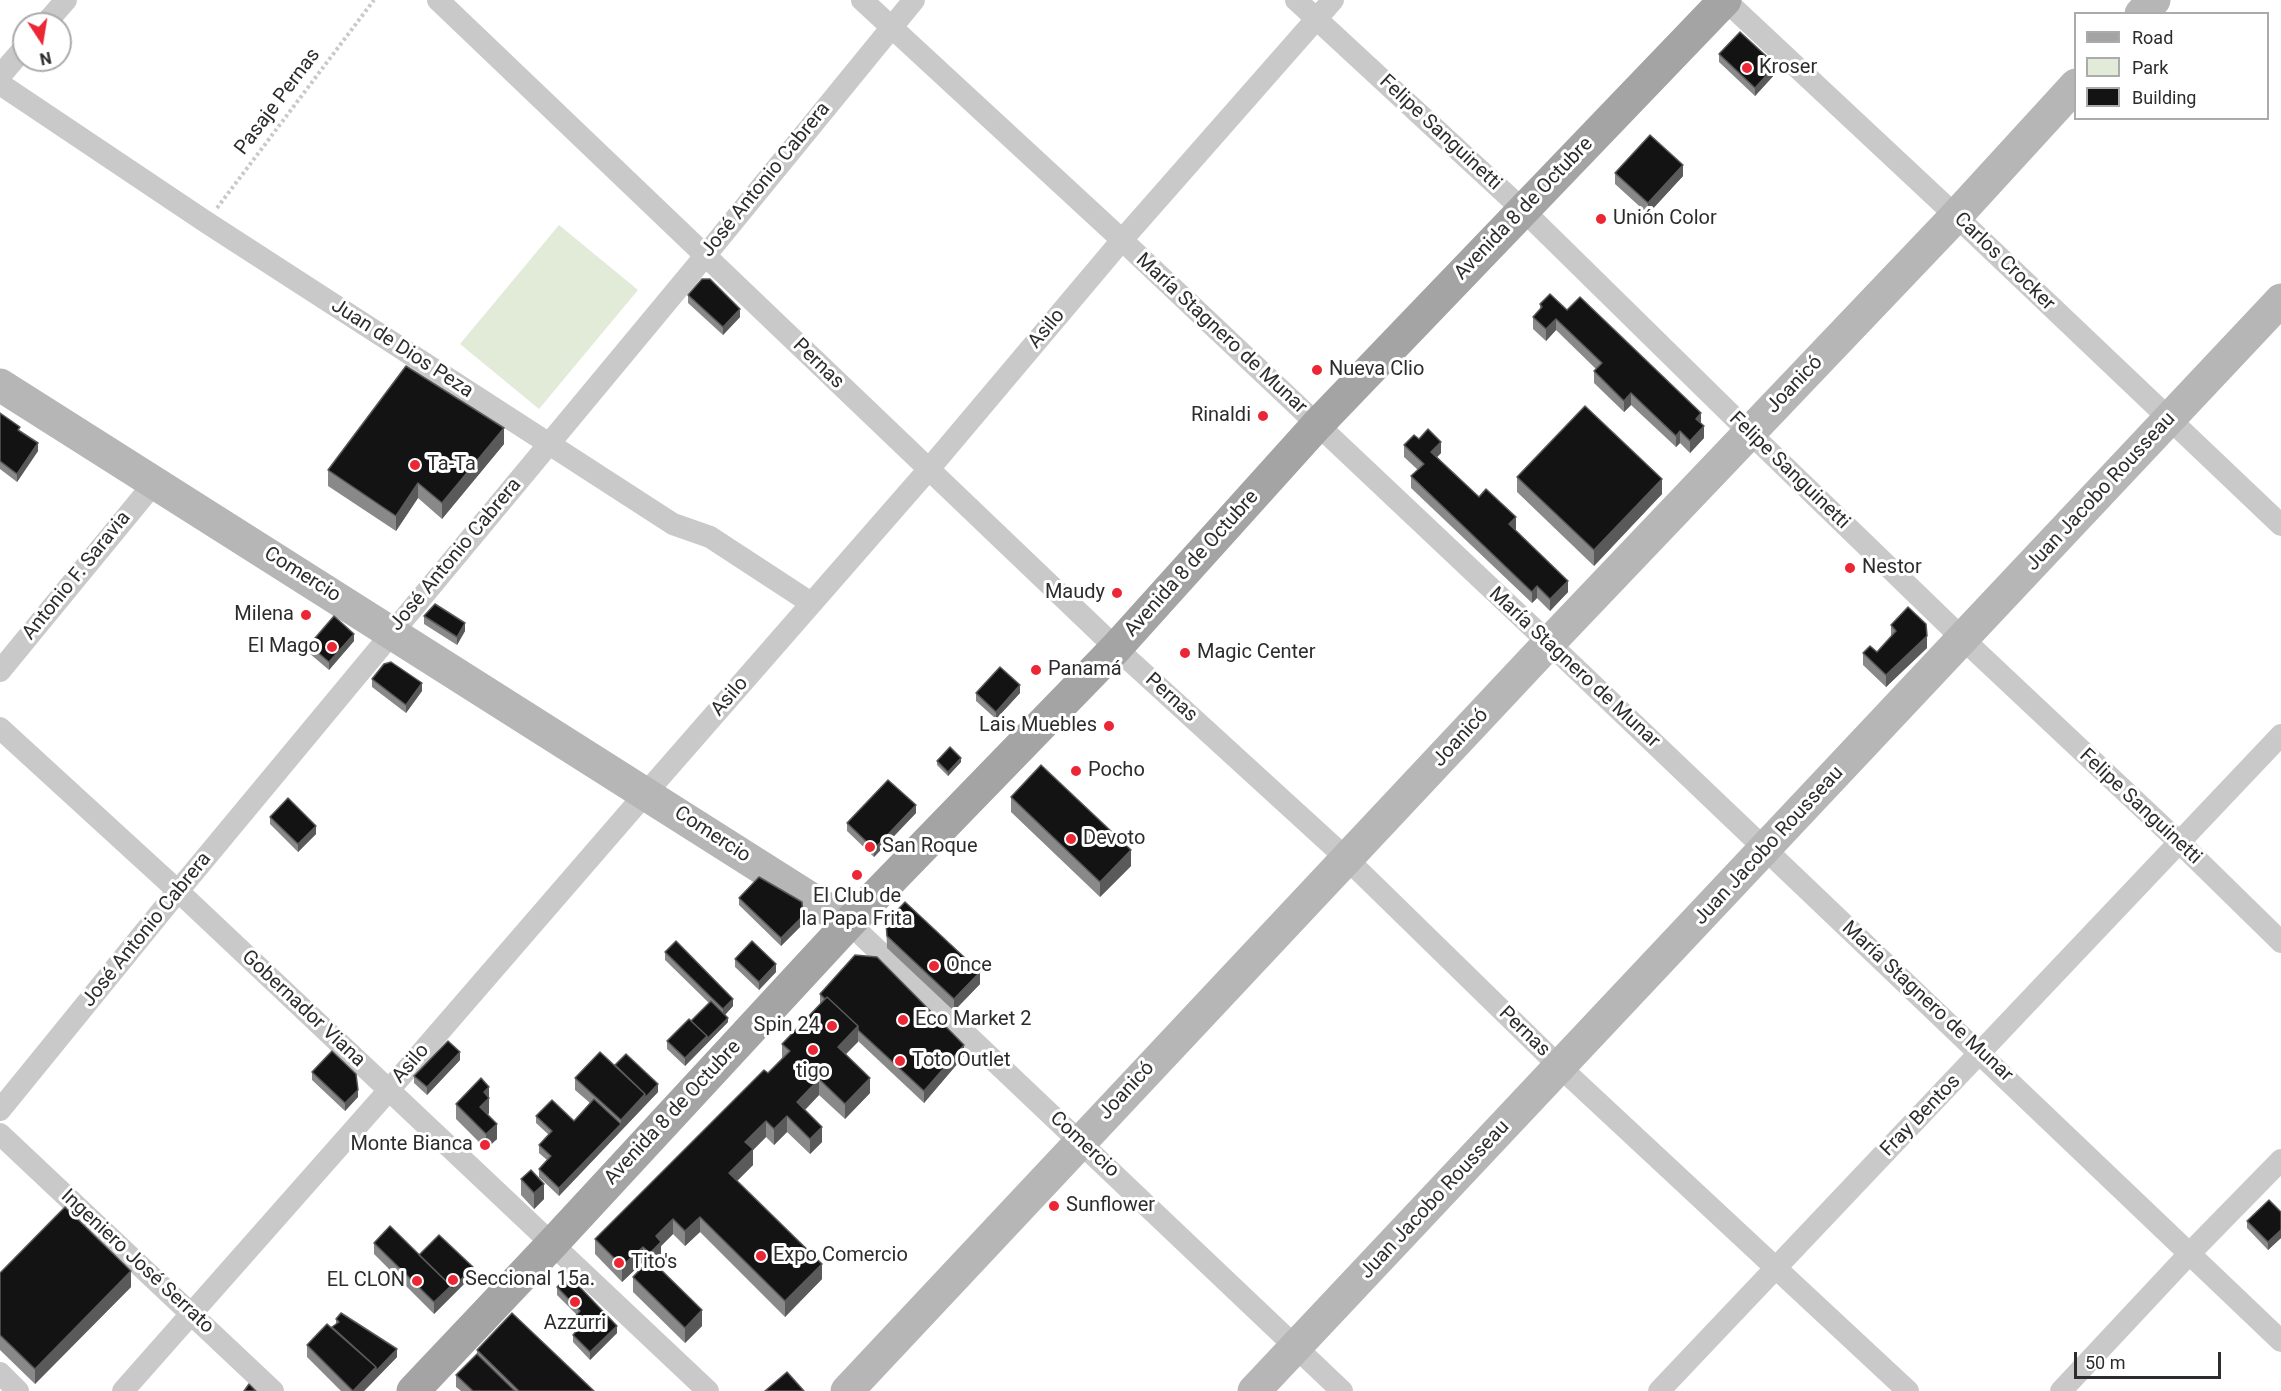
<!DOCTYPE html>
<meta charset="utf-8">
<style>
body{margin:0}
#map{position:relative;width:2281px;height:1391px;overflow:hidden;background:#fff;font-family:Roboto,sans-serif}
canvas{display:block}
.legend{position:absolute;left:2074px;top:12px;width:195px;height:108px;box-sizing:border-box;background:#fff;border:2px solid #ababab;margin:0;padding:8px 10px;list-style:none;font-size:18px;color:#2c2c2c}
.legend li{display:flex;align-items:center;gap:12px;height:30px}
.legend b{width:30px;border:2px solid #ababab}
.north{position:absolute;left:12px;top:12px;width:60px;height:60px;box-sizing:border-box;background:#fff;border:2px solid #ababab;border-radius:50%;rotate:168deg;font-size:16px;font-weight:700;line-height:24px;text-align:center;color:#2c2c2c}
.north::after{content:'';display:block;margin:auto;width:21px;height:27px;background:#eb2635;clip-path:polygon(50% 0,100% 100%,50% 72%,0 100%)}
.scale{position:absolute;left:2074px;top:1352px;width:147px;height:27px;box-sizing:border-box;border:3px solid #2c2c2c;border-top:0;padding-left:8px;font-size:18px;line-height:21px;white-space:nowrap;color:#2c2c2c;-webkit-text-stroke:4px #fff;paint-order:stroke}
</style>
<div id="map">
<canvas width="2281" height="1391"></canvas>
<ul class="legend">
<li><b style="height:8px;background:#a4a4a4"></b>Road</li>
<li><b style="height:16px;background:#e2ebd8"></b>Park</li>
<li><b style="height:16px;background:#131313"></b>Building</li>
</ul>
<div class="north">N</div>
<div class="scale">50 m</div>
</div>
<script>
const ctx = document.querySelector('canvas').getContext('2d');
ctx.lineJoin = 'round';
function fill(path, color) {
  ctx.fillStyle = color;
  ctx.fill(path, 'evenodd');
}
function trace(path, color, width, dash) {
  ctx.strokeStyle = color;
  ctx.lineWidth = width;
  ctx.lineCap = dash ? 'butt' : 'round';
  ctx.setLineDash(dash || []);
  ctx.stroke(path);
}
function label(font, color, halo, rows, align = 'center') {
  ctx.font = font + ' Roboto,sans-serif';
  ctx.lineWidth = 6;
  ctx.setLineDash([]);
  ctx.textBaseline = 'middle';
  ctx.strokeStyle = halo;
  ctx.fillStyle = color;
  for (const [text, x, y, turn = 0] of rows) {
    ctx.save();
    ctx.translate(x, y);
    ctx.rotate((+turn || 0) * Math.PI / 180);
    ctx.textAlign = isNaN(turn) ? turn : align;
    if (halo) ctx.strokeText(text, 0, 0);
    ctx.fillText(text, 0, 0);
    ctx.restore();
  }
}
fill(new Path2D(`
 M559,225L638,290L539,409L460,344Z`), '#e2ebd8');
trace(new Path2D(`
 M217,208L374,0`), '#c9c9c9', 4, [3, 3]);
trace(new Path2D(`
 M438,0L1116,648L1347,859L1560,1067L1908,1391
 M862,0L1122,240L1549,643L2281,1341
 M1296,0L1522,209L1749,432L1963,639L2180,843L2281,942
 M1725,0L1956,216L2281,525
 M45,24L66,0
 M0,76L24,48
 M0,84L206,222L673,524L710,537L811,603
 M0,671L155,482
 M0,728L178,891L708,1391
 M849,923L1342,1391
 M0,1110L178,891L705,256L914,0
 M0,1134L273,1391
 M0,1373L18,1391
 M123,1391L389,1090L646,793L929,469L1122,240L1333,0
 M1659,1391L2281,735
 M2061,1391L2190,1253L2281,1160`), '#c9c9c9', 22);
trace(new Path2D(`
 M2141,14L2154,0
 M0,385L849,923
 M847,1391L1549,643L1956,216L2076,85
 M1254,1391L2281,300`), '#b6b6b6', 33);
trace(new Path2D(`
 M413,1391L553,1243L849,923L1116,648L1317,425L1725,0`), '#a4a4a4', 33);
fill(new Path2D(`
 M1719,54L1776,73L1755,96L1719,62Z
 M1615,173L1683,176L1648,214L1615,184Z
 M688,295L740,317L723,335L688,303Z
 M1540,304L1567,310L1701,423L1704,438L1690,453L1680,443L1676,447L1631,405L1624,412L1594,383V371L1596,369L1556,330L1546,341L1533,329V317L1540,310Z
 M0,413L38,451L17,482L0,469Z
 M1419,439L1441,453L1437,457L1479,497L1516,529L1515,530L1568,592L1550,611L1537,598L1532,603L1411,488V476L1418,470L1404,457V445Z
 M504,444L442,519L418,498L396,531L328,486V470Z
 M1517,477L1662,494L1594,566L1517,492Z
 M424,616L465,631L457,645L424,624Z
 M1891,625L1927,648L1886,687L1863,665V653L1877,652L1891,637Z
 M354,641L329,670L309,653V645Z
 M372,679L422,691L406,713L372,687Z
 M976,693H1020L996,719L976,701Z
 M937,761L961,762L948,776L937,765Z
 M1011,797L1131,866L1100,897L1011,812Z
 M916,813L874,857L847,831V823Z
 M270,817L316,834L298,852L270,824Z
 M739,898L803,924L781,946L739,905Z
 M886,922L980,984L954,1011L887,948Z
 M665,952L733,1006L725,1015L728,1022L685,1066L667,1049V1041L691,1021L709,1003L665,960Z
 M735,959L776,972L759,990L735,967Z
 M820,994L964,1056L924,1103L858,1041L846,1054L870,1093L845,1119L819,1095L805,1110L822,1142L810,1154L787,1132L774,1145L766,1137L753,1150V1165L737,1181L822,1279L785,1317L700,1232L685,1246L673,1234L661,1246V1257L655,1264L702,1326L685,1343L633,1292V1277L645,1264L643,1262L622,1282L595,1254V1239L768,1073L782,1058V1044L820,1005Z
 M460,1060L427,1095L414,1083V1076Z
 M615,1065L658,1092L559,1196L539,1177V1169L547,1160L539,1153V1145L549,1135L536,1123V1116L574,1121L590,1103L575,1090V1078Z
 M312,1072L358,1097L345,1111L312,1080Z
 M489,1087V1113L488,1115L497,1139L486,1149L456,1119V1104Z
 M521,1179L544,1199L534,1209L521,1195Z
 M2281,1212V1238L2268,1250L2247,1228V1221Z
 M374,1243L419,1255L473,1275L434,1314L374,1254Z
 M0,1273L131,1287L35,1384L0,1350Z
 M557,1287L617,1333L590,1360L573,1342V1335L576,1331L573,1327V1319L577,1315L557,1295Z
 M336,1319L397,1357L364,1391H341L307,1357V1345L336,1324Z
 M477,1350L594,1391H461L456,1387V1375L477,1354Z`), '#898989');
fill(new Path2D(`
 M1776,65V73L1755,96V88Z
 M1683,165V176L1648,214V203Z
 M740,309V317L723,335V327Z
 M1556,319V330L1546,341V329Z
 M1631,393V405L1624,412V401Z
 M1701,413V425L1696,419Z
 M1704,426V438L1690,453V441Z
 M504,428V444L442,519V503Z
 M1680,431V443L1676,447V436Z
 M1441,442V453L1431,463V452Z
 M38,443V451L17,482V474Z
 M1662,479V494L1594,566V550Z
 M418,483V498L396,531V516Z
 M1516,517V529L1509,536V524Z
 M1568,581V592L1550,611V599Z
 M1537,586V598L1532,603V592Z
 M465,623V631L457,645V637Z
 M354,634V641L329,670V662Z
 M1927,636V648L1886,687V675Z
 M422,683V691L406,713V705Z
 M1020,685V693L996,719V712Z
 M961,758V762L948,776V772Z
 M916,805V813L874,857V849Z
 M316,826V834L298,852V844Z
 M1131,850V866L1100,897V882Z
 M803,916V924L781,946V938Z
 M776,964V972L759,990V982Z
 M980,972V984L954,1011V999Z
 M733,999V1006L723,1017V1009Z
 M728,1018V1022L685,1066V1058L707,1036Z
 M858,1026V1042L838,1062V1047Z
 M964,1045V1056L924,1103V1091Z
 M460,1052V1060L427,1095V1087Z
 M870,1078V1093L845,1119V1104Z
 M819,1079V1095L797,1118V1102Z
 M658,1084V1092L559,1196V1188L621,1124V1120L645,1094Z
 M489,1087V1113L480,1123V1107L484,1092Z
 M358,1090V1097L345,1111V1103Z
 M787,1116V1132L774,1145V1129Z
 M766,1121V1137L753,1150V1165L729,1189V1173L745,1142Z
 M497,1124V1139L486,1149V1134Z
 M822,1127V1142L810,1154V1139Z
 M544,1184V1199L534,1209V1193Z
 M700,1217V1232L685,1246V1231Z
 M673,1219V1234L661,1246V1257L650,1269V1253L656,1236Z
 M2281,1230V1238L2268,1250V1242Z
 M643,1247V1262L622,1282V1266Z
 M822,1264V1279L785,1317V1301Z
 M473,1267V1275L434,1314V1302L451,1286Z
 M131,1271V1287L35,1384V1369Z
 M702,1310V1326L685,1343V1328Z
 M617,1326V1333L590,1360V1352Z
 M397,1349V1357L364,1391H353L376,1367Z`), '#5a5a5a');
const building = new Path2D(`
 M1740,32L1776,65L1755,88L1719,54Z
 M1650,135L1683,165L1648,203L1615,173Z
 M702,279H710L740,309L723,327L688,295Z
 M1550,294L1567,310L1580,297L1701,413L1696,419L1704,426L1690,441L1680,431L1676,436L1631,393L1624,401L1594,371L1602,363L1556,319L1546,329L1533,317L1542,307L1540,304Z
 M406,366L504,428L442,503L418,483L396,516L328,470Z
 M1585,406L1662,479L1594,550L1517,477Z
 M0,413L20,427L18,430L38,443L17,474L0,461Z
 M1428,429L1441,442L1431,452L1479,497L1486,489L1516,517L1509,524L1568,581L1550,599L1537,586L1532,592L1411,476L1424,464L1404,445L1414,435L1419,439Z
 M435,604L465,623L457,637L424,616Z
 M1908,607L1926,624L1927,636L1886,675L1863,653L1870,646L1877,652L1896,631L1891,625Z
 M334,616L354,634L329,662L309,645Z
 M391,662L422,683L406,705L372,679L384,664Z
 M1000,667L1020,685L996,712L976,693Z
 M950,747L961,758L948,772L937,761Z
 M1041,765L1131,850L1100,882L1011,797Z
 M888,780L916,805L874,849L847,823Z
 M288,798L316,826L298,844L270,817Z
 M759,877L802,902L803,916L781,938L739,898Z
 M905,902L980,972L954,999L887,936L886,922Z
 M676,941L733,999L723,1009L665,952Z
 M752,941L776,964L759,982L735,959Z
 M855,955L877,957L964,1045L924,1091L858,1030V1026L827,997L825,999L820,994Z
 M827,997L858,1026L838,1047L870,1078L845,1104L819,1079L797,1102L822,1127L810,1139L787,1116L774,1129L766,1121L745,1142L753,1149L729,1173L822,1264L785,1301L700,1217L685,1231L673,1219L656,1236L661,1242L650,1253L643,1247L622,1266L595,1239L764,1070L768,1073L790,1051L782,1044Z
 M711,1001L728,1018L707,1039V1036L691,1021Z
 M689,1019L707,1036L685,1058L667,1041Z
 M448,1041L460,1052L427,1087L414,1076Z
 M332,1051L356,1074L358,1090L345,1103L312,1072Z
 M600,1052L645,1094L621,1120L575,1078Z
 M626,1054L658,1084L645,1098V1094L615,1065Z
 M481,1078L489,1087L484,1092L489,1098L480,1107L497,1124L486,1134L456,1104Z
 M594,1099L621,1124L559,1188L539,1169L551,1156L539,1145L552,1131L536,1116L552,1100L574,1121Z
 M531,1170L544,1184L534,1193L521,1179Z
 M2269,1200L2281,1212V1230L2268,1242L2247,1221Z
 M65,1207L131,1271L35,1369L0,1335V1273Z
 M390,1226L451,1286L434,1302L374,1243Z
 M439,1235L473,1267L451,1290V1286L419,1255Z
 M650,1259L702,1310L685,1328L633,1277Z
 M563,1281L575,1282L617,1326L590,1352L573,1335L580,1327L573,1319L580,1311L557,1287Z
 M341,1313L397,1349L376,1371V1367L332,1327L339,1322L336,1319Z
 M512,1313L594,1391H519L477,1350Z
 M327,1324L376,1367L353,1391L307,1345Z
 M477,1354L515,1391H473L456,1375Z
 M787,1372L804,1391H765Z
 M249,1384L256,1391H244Z`);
fill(building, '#131313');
trace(building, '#5a5a5a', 1.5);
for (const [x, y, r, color] of [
 [1747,68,6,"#eb2635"],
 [1601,219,6,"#eb2635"],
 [1317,370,6,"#eb2635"],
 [1263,416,6,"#eb2635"],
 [415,465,6,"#eb2635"],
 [1850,568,6,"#eb2635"],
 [1117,593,6,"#eb2635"],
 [306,615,6,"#eb2635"],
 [332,647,6,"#eb2635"],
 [1185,653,6,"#eb2635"],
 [1036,670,6,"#eb2635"],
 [1109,726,6,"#eb2635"],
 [1076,771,6,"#eb2635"],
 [1071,839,6,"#eb2635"],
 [870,847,6,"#eb2635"],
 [857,875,6,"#eb2635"],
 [934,966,6,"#eb2635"],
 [903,1020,6,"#eb2635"],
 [832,1026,6,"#eb2635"],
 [813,1050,6,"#eb2635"],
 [900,1061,6,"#eb2635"],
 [485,1145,6,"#eb2635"],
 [1054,1206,6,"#eb2635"],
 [761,1256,6,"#eb2635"],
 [619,1263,6,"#eb2635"],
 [453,1280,6,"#eb2635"],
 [417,1281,6,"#eb2635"],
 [575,1302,6,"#eb2635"]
]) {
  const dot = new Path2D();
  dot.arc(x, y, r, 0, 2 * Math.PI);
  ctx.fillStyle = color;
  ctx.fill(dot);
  trace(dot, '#fff', 2);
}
label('20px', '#2c2c2c', '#fff', [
 ["Kroser",1759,68],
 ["Unión Color",1613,219],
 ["Nueva Clio",1329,370],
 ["Rinaldi",1251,416,"right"],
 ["Ta-Ta",427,465],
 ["Nestor",1862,568],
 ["Maudy",1105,593,"right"],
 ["Milena",294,615,"right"],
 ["El Mago",320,647,"right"],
 ["Magic Center",1197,653],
 ["Panamá",1048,670],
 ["Lais Muebles",1097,726,"right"],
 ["Pocho",1088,771],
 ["Devoto",1083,839],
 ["San Roque",882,847],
 ["El Club de",857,897,"center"],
 ["la Papa Frita",857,920,"center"],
 ["Once",946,966],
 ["Eco Market 2",915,1020],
 ["Spin 24",820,1026,"right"],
 ["Toto Outlet",912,1061],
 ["tigo",813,1072,"center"],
 ["Monte Bianca",473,1145,"right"],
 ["Sunflower",1066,1206],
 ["Expo Comercio",773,1256],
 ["Tito's",631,1263],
 ["Seccional 15a.",465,1280],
 ["EL CLON",405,1281,"right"],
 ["Azzurri",575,1324,"center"]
], 'left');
label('20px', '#2c2c2c', '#fff', [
 ["Pasaje Pernas",278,102,-53],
 ["Felipe Sanguinetti",1440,133,43],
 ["José Antonio Cabrera",766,180,-51],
 ["Avenida 8 de Octubre",1524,209,-46],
 ["Carlos Crocker",2004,262,44],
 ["Asilo",1047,329,-50],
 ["María Stagnero de Munar",1221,334,43],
 ["Juan de Dios Peza",402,349,33],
 ["Pernas",818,364,44],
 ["Joanicó",1795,385,-46],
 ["Felipe Sanguinetti",1789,471,44],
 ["Juan Jacobo Rousseau",2101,492,-47],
 ["José Antonio Cabrera",456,555,-50],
 ["Avenida 8 de Octubre",1192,564,-48],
 ["Comercio",302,575,32],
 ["Antonio F. Saravia",77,576,-51],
 ["María Stagnero de Munar",1574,668,43],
 ["Asilo",730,697,-49],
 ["Pernas",1171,698,42],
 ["Joanicó",1461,738,-47],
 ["Felipe Sanguinetti",2140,807,43],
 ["Comercio",712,835,33],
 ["Juan Jacobo Rousseau",1769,846,-47],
 ["José Antonio Cabrera",147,930,-51],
 ["María Stagnero de Munar",1927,1002,43],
 ["Gobernador Viana",303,1009,43],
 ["Pernas",1524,1032,44],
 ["Asilo",411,1064,-49],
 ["Joanicó",1127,1091,-47],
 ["Avenida 8 de Octubre",673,1113,-47],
 ["Fray Bentos",1921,1116,-46],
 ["Comercio",1084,1145,43],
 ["Juan Jacobo Rousseau",1435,1200,-47],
 ["Ingeniero José Serrato",137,1262,43]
]);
</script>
